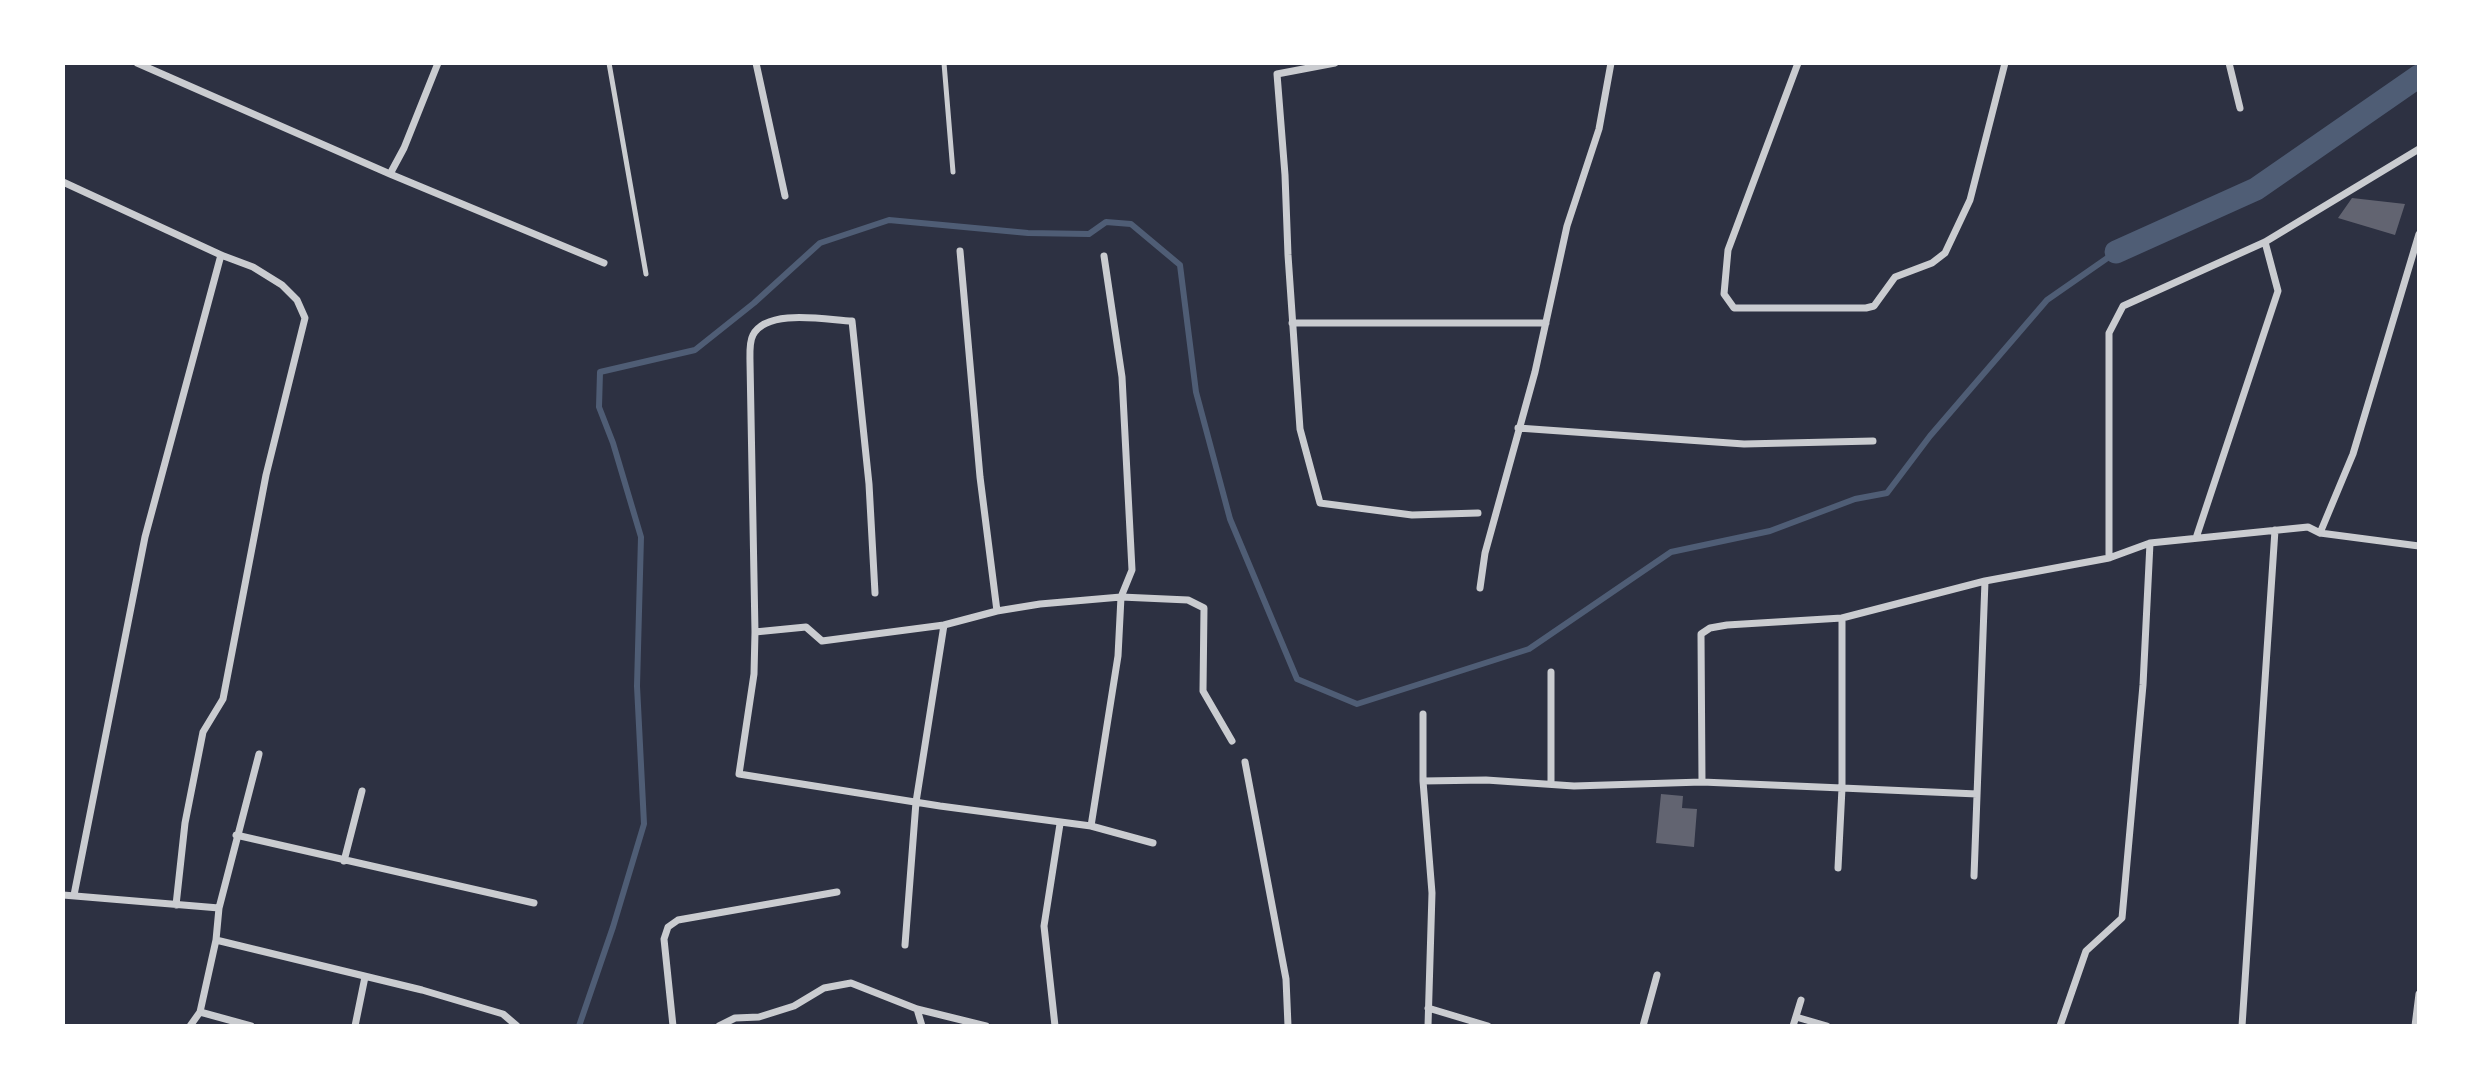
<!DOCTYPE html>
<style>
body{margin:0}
#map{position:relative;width:2482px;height:1089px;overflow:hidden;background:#2d3142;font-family:"Archivo Narrow",sans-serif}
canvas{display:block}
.frame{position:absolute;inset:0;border:65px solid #fff;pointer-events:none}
</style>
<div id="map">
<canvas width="2482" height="1089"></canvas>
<div class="frame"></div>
</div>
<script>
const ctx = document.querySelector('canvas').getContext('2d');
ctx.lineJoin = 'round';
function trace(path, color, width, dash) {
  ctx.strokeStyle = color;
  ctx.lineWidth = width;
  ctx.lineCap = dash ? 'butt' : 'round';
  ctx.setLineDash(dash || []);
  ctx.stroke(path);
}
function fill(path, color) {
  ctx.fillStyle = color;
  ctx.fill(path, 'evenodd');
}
trace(new Path2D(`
 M579,1026L613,927L644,824L637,686L641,537L613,443L599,407L600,372L695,350L754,303L820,243L889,220L1028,233L1089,234L1106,222L1131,224L1180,265L1196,392L1230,519L1297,679L1357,704L1529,649L1671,552L1770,531L1855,499L1887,493L1930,436L2047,300L2116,252`), '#4f5d75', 6);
trace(new Path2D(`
 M2116,252L2256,189L2419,76`), '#4f5d75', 23);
fill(new Path2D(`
 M2352,198L2405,204L2395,235L2338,218Z
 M1661,794L1683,796L1682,808L1697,809L1694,847L1656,843Z`), '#626471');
trace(new Path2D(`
 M609,63L646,274
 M944,63L953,172`), '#caccd0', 5);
trace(new Path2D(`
 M137,63L390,174L604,263
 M756,63L785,196
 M1335,63L1277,74L1285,175L1288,255L1300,429L1320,503L1412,515L1478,513
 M1798,63L1728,250L1724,294L1734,308H1866L1874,306L1895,277L1932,263L1945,253L1970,200L2005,63
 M2229,63L2240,108
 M390,174L404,148L438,63
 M63,182L221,255L253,267L282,285L297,300L305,318L266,475L223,699L203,732L185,823L176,905
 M2419,234L2353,454L2320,533L2419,546
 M960,251L980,477L997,611L1040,604L1121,597L1118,656L1091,826
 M1104,256L1122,377L1132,570L1121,597L1188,600L1204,608L1203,691L1232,741
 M1292,323H1546
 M1518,428L1744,444L1873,441
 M2196,538L2278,291L2265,242
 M2109,558V333L2123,306L2265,242L2419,149
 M1480,588L1485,553L1535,372L1567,226L1599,129L1611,63
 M875,593L869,484L852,321C827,320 767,308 753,335C749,342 750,355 750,362L755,632L754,674L739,774L940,806L1091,826L1153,843
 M755,632L806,627L822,641L944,625
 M1551,672V784
 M1245,762L1286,979L1288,1026
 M1423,781V714
 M1702,782L1701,634L1710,628L1727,625L1842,618
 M236,835L534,903
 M344,861L362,791
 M1838,868L1842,788L1977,794
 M1974,876L1985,581
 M63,895L219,908L259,754
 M74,895L145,537L221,255
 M219,908L216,940L422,990L503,1014L517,1026
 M905,945L916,802L944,625L997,611
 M1428,1008L1488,1026
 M917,1009L922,1026
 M200,1012L251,1026
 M1796,1017L1827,1026
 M190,1026L200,1012L216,940
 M355,1026L365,977
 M673,1026L664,939L668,927L678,920L837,892
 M719,1026L735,1018L759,1017L794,1006L824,988L851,983L917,1009L986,1026
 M1055,1026L1044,926L1060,824
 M1428,1026L1432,893L1423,781L1486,780L1574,786L1702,782L1842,788V618L1985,581L2109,558L2150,543L2308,527L2320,533
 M1643,1026L1657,975
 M1793,1026L1801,1000
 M2060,1026L2086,951L2122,918L2143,685L2150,543
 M2242,1026L2275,530
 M2415,1026L2419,994`), '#caccd0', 7);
</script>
